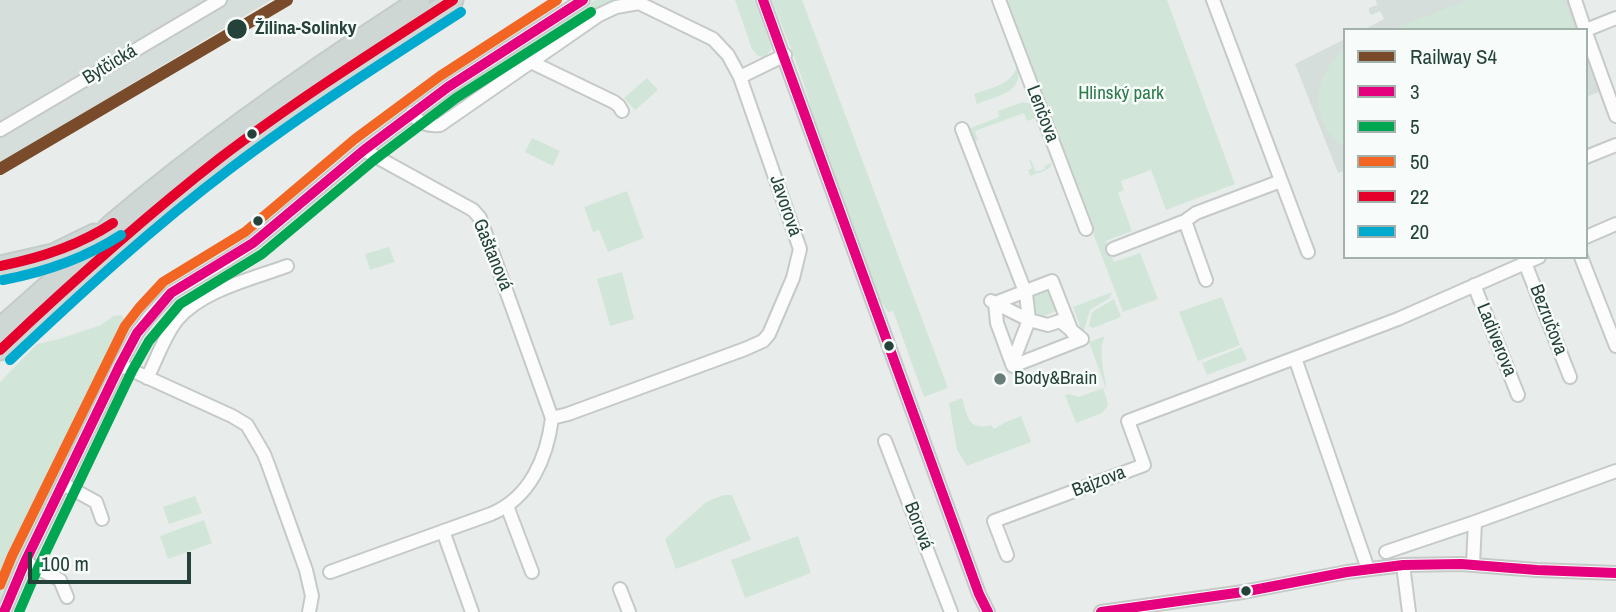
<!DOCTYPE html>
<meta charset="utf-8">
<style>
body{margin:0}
#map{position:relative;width:1616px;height:612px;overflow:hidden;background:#e8edeb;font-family:"Archivo Narrow",sans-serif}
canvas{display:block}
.legend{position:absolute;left:1343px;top:28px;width:245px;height:231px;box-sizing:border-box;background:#f7fbf9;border:2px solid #a3b1ad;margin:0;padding:9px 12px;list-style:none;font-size:21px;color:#24423a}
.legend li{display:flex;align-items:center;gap:14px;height:35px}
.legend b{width:35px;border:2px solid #a3b1ad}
.scale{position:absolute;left:28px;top:552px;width:163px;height:32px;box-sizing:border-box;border:4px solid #24423a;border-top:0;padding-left:9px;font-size:21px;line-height:24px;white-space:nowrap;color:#24423a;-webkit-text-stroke:5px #f7fbf9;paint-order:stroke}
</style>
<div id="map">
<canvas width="1616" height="612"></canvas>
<ul class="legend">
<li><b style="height:9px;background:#7a4b2a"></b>Railway S4</li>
<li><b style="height:9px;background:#e5007d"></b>3</li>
<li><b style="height:9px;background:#00a651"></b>5</li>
<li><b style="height:9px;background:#f26522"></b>50</li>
<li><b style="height:9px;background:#e4002b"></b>22</li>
<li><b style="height:9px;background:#00a9ce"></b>20</li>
</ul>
<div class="scale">100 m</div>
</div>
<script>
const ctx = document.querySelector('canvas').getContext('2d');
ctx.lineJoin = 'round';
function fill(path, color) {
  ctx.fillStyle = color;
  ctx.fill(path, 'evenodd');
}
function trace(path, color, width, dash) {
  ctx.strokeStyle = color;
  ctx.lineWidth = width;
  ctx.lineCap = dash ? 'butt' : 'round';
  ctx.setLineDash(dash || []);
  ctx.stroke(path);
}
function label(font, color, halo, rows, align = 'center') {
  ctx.font = font + ' "Archivo Narrow",sans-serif';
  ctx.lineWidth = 5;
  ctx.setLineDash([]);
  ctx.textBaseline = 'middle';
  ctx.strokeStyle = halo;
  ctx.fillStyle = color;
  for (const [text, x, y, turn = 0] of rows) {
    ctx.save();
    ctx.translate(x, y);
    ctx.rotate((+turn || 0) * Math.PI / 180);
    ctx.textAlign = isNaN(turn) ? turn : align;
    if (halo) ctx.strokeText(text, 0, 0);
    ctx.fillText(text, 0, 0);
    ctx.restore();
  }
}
fill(new Path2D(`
 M0,0H271L0,163Z
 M1376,0H1570L1580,30H1363L1384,19L1380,11L1372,15L1369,13V8L1377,5Z
 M1345,39V171L1338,173L1295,64Z
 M1586,47L1602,91L1586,97Z`), '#d6dedb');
fill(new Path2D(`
 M595,0H622L572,26L566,23L438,112L443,119L439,121L426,119L421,113L517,48Z
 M735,0H754L772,49L764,58L757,55L752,49Z
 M772,0H802L948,388L924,397L893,311L888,312L873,289L816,129C807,83 788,43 772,0Z
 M1005,0H1167L1235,184L1166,210L1151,170L1121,181L1124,190L1118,193L1132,231L1106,241L1114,262L1140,253L1158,299L1123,312Z
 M1468,0H1562L1566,5L1575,30H1390Z
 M1345,49V148C1308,122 1312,75 1345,49Z
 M1017,66C1025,93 996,96 977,104L974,94C990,88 1012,85 1017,66Z
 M647,78L658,90L635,110L624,98Z
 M1023,102L1029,103L1034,107L1053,158C1053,171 1040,172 1030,176L1028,170L1032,168L1029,159L1031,160L1036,172L1045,169L1044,166L1052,163L1035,118L1027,121L1024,113L975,131L978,140L970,143L965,130L999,117L998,111Z
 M532,138L560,151L553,166L525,152Z
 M627,191L644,238L608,252L599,230L593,232L584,207Z
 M389,247L395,262L370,270L365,254Z
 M622,272L634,319L610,326L597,279Z
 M1048,288L1056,311L1036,319L1029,296Z
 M1112,292L1110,298L1090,310L1084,330L1082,332L1073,307Z
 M1222,297L1240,345L1198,361L1179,312Z
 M1114,299L1121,317L1093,328L1090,327L1089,325L1092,312Z
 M122,315L127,325L124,344L0,604V382L37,344L59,339L101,325L113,316Z
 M1105,336C1097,350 1105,375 1107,391L1089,342Z
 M1242,347L1247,360L1207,375L1202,363Z
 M1103,388L1108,403L1107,407L1102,413L1076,423L1065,395L1069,394L1079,397Z
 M962,398C967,415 968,431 991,425L994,429L1006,422L1021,416L1031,442L967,466L957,450L949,403Z
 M724,495H732L751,540L676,569L665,539L706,502Z
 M195,496L202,513L169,524L163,507Z
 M204,520L212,543L168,559L160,536Z
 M798,536L811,573L745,598L731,560Z`), '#d1e6d8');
const street = new Path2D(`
 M763,0L979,594L988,612
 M999,0L1086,229
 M1213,0L1308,252
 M1575,0L1585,30
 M1586,30L1616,18
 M1586,33L1616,116
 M531,62L614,102L619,106L622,111
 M740,77L785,55
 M412,113C419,124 428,126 440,125L599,15L616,7L639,3L713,39L728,55L740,77L800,249L793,278L769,334L763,341L745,349L568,414L552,418
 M962,129L1026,294L1029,320L1012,364L1013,366
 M0,130L220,0
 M1586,157L1616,145
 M1185,221L1206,280
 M1586,237L1616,224
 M1113,249L1185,221L1196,213L1281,181
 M1581,257L1616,346
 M1525,263L1570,377
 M1474,285L1518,395
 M991,301L1029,320L1048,325L1060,321L1082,339
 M1295,358L1368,569
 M1012,364L997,323L995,303L1052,281L1072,332
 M120,365L232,416L247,425L264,454L269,467L306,570L312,596L309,612
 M1013,366L1082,339
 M147,378C157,359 164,336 177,320C202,290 252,279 287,266
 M885,441L951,612
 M63,484L96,502L102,519
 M507,506L532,572
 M443,531L472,612
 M1386,552L1475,522
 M1007,555L994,521L1144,465L1128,421L1398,319L1539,257
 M25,562L60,580L67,597
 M1403,565L1409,612
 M1473,565L1475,522L1616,471
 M330,572L491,514C530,498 547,458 552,418L480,218L473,210L364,150
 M620,589L629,612
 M4,612L25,562L120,365L137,333L149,317L171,293L228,259L253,243L364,150L448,87L583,0
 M1101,612L1243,592L1347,572L1403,565L1461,564L1537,570L1616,573`);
const primary = new Path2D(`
 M0,266L53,254L94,234
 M0,328C28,303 56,279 83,253C94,243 103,232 113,223C210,141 313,69 420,0
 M0,350C80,273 164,199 254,133C319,86 386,43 453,0`);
trace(street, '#c5cac8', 16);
trace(primary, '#c3ccc9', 23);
trace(street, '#fcfcfc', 12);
trace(primary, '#cfd7d5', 19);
trace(new Path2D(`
 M763,0L979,594L988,612
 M4,612L25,562L120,365L137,333L171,293L253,243L364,150L448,87L583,0
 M1101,612L1243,592L1347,572L1403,565L1461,564L1537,570L1616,573`), '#e5007d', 10);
trace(new Path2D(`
 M19,612L38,568L132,371L149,341L180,304L262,254L373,161L456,98L591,12`), '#00a651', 10);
trace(new Path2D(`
 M0,585L12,556L125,326L139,308L163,282L245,232L355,139L440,76L557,0`), '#f26522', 10);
trace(new Path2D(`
 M0,266C41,258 78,246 113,223
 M0,350C71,283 143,218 220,158C295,101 374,51 453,0`), '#e4002b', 10);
trace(new Path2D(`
 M3,280C45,272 84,259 121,235
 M10,360C81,293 153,227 231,168C305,112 383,62 461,12`), '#00a9ce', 10);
trace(new Path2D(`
 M0,169L287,0`), '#7a4b2a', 12);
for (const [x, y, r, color] of [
 [237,29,11,"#24423a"],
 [252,134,6,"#24423a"],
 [258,221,6,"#24423a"],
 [889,346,6,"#24423a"],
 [1000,379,7,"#697e78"],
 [1246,591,6,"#24423a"]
]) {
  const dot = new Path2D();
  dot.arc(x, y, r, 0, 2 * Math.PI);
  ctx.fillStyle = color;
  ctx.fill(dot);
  trace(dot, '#f7fbf9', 2.5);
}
label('bold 19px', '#24423a', '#f7fbf9', [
 ["Žilina-Solinky",255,29]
], 'left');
label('19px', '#24423a', '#f7fbf9', [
 ["Bytčická",110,65,-31],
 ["Lenčova",1042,114,69],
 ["Javorová",785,206,71],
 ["Gaštanová",492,255,68],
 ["Bezručova",1548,320,69],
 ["Ladiverova",1496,340,68],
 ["Bajzova",1099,482,-21],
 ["Borová",918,526,69]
]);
label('19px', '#2d7a4b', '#f7fbf9', [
 ["Hlinský park",1121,94]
]);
label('19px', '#24423a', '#f7fbf9', [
 ["Body&Brain",1014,379]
], 'left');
</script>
